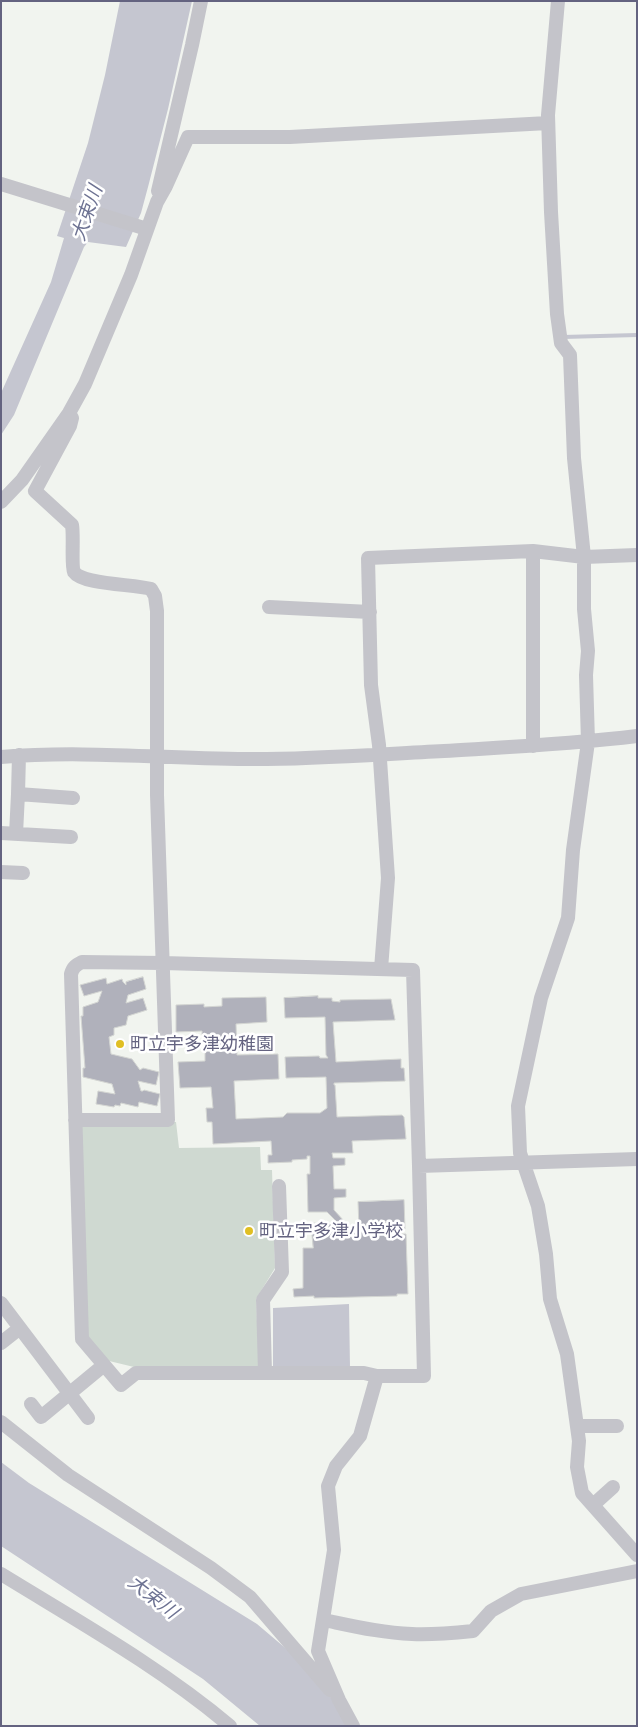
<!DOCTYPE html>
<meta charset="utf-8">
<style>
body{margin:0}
#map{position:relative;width:638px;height:1727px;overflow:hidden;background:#f1f4ef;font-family:Lato,sans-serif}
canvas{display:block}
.frame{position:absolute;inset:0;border:2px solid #646380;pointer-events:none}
</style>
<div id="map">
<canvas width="638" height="1727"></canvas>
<div class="frame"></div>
</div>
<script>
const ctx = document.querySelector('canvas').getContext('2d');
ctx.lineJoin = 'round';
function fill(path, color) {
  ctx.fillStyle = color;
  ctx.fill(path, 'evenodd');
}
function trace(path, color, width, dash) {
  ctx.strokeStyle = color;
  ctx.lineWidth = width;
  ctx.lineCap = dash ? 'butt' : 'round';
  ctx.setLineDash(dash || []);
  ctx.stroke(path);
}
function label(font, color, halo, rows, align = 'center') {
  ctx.font = font + ' Lato,"Noto Sans JP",sans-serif';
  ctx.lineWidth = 5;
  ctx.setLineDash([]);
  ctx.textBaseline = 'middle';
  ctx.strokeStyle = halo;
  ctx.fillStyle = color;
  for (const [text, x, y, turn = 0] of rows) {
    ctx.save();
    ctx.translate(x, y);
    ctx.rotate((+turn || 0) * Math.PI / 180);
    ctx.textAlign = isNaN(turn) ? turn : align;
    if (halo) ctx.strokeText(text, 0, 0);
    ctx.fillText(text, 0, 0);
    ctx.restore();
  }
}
fill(new Path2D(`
 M176,1122L179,1148L260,1147L261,1170H272L275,1268L256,1299L259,1367H134L105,1360L88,1338L80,1125Z`), '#cfd9d1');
fill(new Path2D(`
 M120,1H192L168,109L148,187L141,213L126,247L88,242L84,247L14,415L1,435V393L51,282L64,238L57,236L88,143L105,75Z
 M349,1304L350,1368L273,1367V1308Z
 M1,1462L29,1483L257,1624L303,1663L341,1710L350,1726H260L203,1679L1,1546Z`), '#c5c6d0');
trace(new Path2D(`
 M563,337L637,335`), '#c5c6d0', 4);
const building = new Path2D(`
 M143,977L146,989L128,995L126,1003L143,998L147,1010L128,1016L126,1025L114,1028V1035L109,1037L111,1054L132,1059L140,1070L143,1068L159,1072L156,1085L138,1081L141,1091H143L144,1090L160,1094L157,1106L139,1102L138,1107L121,1103L120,1106L115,1105L114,1107L96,1104L98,1091L115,1094L112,1084L83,1077V1068H85L81,1016H83V1007L98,1002L102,991L84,996L80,985L106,978L107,984L122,979L123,982L126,985V982Z
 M318,996V998H332V1001L340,1002V1000L391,999L395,1020L333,1022L336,1062L401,1059V1068H404L405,1081L334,1083V1085H335L337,1117L402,1115L404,1117L406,1139L352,1141L353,1153H332L333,1158H345V1165L333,1166L334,1189H346V1197L334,1198V1210L355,1233H348L327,1212H308L307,1174H310V1156H307V1159L292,1160V1162L268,1163V1155H272L271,1141L213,1144L212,1122H207L206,1108H213L211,1087L180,1088L178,1062L205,1061V1037H202V1031L176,1032V1005L204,1004V1007L222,1006V998L266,997L267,1022L236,1024L237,1055L278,1054L279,1079L234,1081L236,1119L283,1117L287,1113H320L327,1108L326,1077L286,1078L285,1057L319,1056L320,1058H328L326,1055L325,1017L285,1018L284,998Z
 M404,1200L405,1229L397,1230L396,1227L359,1228L358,1202Z
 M311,1223L337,1224V1233L393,1231L394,1234H406L408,1294H397V1296L314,1298V1296L294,1297L293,1289L303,1288V1248H313Z`);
fill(building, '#b0b1bb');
trace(building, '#d3d5d2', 1);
trace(new Path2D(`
 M558,1L548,115L551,212L557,314L561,343L570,355L574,458L584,557V609L588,651L586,675L588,742L573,850L568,918L541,998L518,1106L520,1153L538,1206L546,1254L550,1299L567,1354L579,1441L577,1467L582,1493L637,1555
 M1,184L147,229
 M158,191L192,45L201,1
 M69,413L72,418L70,426L35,491L72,525C74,536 71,566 74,572C83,585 135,584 151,589L155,596L157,611V795L168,1120H75
 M1,502L22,480L69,413L85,384L131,275L157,202L166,186L188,137H290L548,123
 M269,607L370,612
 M533,746V551
 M19,755L18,794L73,798
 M1,757C85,750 171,759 255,759C318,759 381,754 444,751C509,747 573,744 637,736
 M1,833L71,837
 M16,834L18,794
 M1,872L23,873
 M381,969L388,878L379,745L371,685L368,558L533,551L584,557L637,555
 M1,1303L88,1418
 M1,1343L20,1328
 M265,1372L263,1300L282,1272L279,1186
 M377,1376L364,1373H136L121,1385L82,1339L71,974C73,967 76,965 82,962L163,963L413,970L419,1166
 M31,1404L41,1417L104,1365
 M1,1422L68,1475L211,1568L250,1597L330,1690
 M577,1426H617
 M593,1505L613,1487
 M1,1574C79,1622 160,1667 230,1726
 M324,1620C353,1626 382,1633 412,1634C432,1635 453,1633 473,1631L491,1611L521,1594L637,1571
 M353,1726L339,1700L318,1651L334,1550L328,1486L336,1466L360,1436L377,1376H424L419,1166L637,1159`), '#c4c4ca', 14);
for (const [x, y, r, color] of [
 [120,1044,5,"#e0bf23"],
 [249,1231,5,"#e0bf23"]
]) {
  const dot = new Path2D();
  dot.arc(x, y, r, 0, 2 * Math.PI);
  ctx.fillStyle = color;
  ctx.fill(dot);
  trace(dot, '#fff', 2);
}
label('18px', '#646380', '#fff', [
 ["町立宇多津幼稚園",130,1044],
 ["町立宇多津小学校",259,1231]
], 'left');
label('italic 19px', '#6d7292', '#fff', [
 ["大束川",87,213,-71],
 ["大束川",153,1597,38]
]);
</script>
